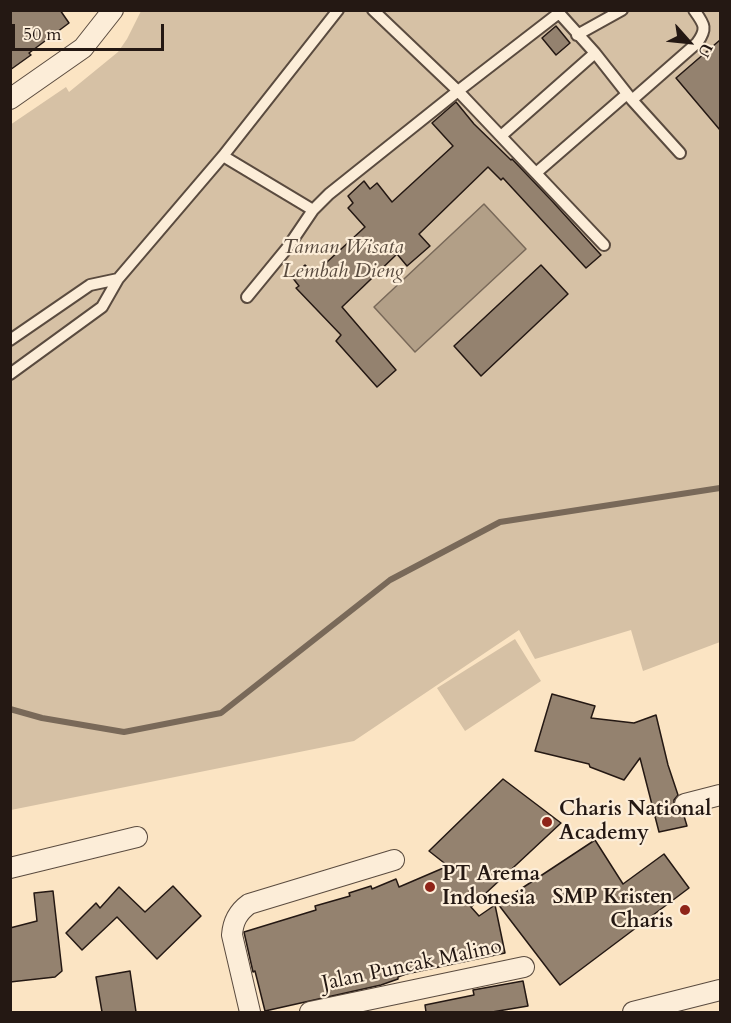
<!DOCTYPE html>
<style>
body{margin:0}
#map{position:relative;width:731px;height:1023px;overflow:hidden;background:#fbe4c3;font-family:Cardo,serif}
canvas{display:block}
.frame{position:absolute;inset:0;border:12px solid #241813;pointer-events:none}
.north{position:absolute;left:659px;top:12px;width:60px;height:60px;-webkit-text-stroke:4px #fcedd8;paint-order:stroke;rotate:117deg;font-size:16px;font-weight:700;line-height:24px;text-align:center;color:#241813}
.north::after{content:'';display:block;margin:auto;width:21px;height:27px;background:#241813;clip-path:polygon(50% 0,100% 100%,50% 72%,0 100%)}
.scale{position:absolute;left:12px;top:24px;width:152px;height:27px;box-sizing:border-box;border:3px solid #241813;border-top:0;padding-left:8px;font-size:18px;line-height:21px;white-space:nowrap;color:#241813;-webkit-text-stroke:4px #fcedd8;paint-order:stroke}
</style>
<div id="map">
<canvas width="731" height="1023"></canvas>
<div class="frame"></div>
<div class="north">U</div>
<div class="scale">50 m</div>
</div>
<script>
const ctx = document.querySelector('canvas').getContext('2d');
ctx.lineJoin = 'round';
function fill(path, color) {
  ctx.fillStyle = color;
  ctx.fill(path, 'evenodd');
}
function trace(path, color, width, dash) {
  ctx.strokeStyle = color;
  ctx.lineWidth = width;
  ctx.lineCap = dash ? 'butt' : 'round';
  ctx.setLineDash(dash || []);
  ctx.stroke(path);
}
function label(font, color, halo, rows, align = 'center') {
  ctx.font = font + ' Cardo,serif';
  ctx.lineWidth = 4.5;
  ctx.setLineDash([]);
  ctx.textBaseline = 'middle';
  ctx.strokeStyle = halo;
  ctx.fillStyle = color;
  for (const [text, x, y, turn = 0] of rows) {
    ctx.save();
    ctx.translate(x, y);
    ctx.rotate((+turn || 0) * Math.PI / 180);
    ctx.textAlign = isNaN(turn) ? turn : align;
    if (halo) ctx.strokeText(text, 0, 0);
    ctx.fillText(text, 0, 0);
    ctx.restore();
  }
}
fill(new Path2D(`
 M141,11H720V642L643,671L631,630L535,659L519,630L354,741L11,810L10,125L66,87L69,92L118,52L127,39Z
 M515,639L541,681L465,731L437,688Z`), '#d6c1a5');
const water = new Path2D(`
 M484,204L526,249L415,352L374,307Z`);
fill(water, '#b29f87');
trace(water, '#796959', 1.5);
trace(new Path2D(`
 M10,709L42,718L124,732L221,713L390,580L500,522L720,488`), '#796959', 6);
const building = new Path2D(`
 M10,10H60L69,23L29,53L31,55L10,70Z
 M556,26L570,43L556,55L542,38Z
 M720,40V130L676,78Z
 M456,102L474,124L511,160L512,159L552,201L601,255L586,268L503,178L501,180L488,167L419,234L430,246L407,266L397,254L342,307L396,370L377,387L336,341L341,335L296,288L299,286L292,277L305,265L314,274L365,227L348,208L353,203L348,196L364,181L370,189L377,183L392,202L453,146L432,123Z
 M541,265L568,294L481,376L454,346Z
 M552,694L595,706L591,718L634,723L656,715L668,765L678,795L674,800V808L677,813L684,816L687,826L659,832L640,758L624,780L590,767L589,764L535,751Z
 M503,779L561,823L471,907L479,916L495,905L505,953L406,974L398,977V979L381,985L265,1011L255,971L253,972L244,932L316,910L315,906L350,896L349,893L371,886L372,889L396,879L399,887L448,866L429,851Z
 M595,840L623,884L664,854L689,888L560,985L498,904Z
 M173,886L201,916L157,959L117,917L82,950L66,933L96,903L100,908L119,887L145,912Z
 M53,891L62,971L55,977L10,982V928L37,921L34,893Z
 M130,971L136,1012H102L96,977Z
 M523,981L528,1006L492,1012H426L425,1005L474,995L473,990Z`);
fill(building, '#94826f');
trace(building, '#241813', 1.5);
const lane = new Path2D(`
 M373,10L458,91L559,13L557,10
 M559,13L595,53L632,100L680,153
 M577,35L622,10
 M632,100L697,43C708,28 704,24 694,10
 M501,136L595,53
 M223,156L313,210L329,194L458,91L604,245
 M536,173L627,94
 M247,297L288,247L313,210
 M10,340L90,285L118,279
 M10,374L102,307L118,279L223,156L338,10`);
const street = new Path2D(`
 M10,99L83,48L113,10
 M685,804L720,795
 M10,868L137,837
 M250,1012L232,935C233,921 238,912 249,904L394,860
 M310,1012L524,967
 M633,1012L720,990`);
trace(lane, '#5a4b3f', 14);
trace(street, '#5a4b3f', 22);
trace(lane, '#fcedd8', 10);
trace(street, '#fcedd8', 20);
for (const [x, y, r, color] of [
 [547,822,6,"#8f2418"],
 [430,887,6,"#8f2418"],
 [685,910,6,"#8f2418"]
]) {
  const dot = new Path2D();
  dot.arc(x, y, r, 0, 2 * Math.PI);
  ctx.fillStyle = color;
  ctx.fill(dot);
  trace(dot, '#fcedd8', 2);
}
label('italic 21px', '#594b3f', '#fcedd8', [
 ["Taman Wisata",343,248],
 ["Lembah Dieng",343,272]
]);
label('bold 21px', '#241813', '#fcedd8', [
 ["Charis National",559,810],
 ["Academy",559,834],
 ["PT Arema",442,875],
 ["Indonesia",442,899],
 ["SMP Kristen",673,898,"right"],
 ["Charis",673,922,"right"]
], 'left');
label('21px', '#241813', '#fcedd8', [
 ["Jalan Puncak Malino",412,966,-12]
]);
</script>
